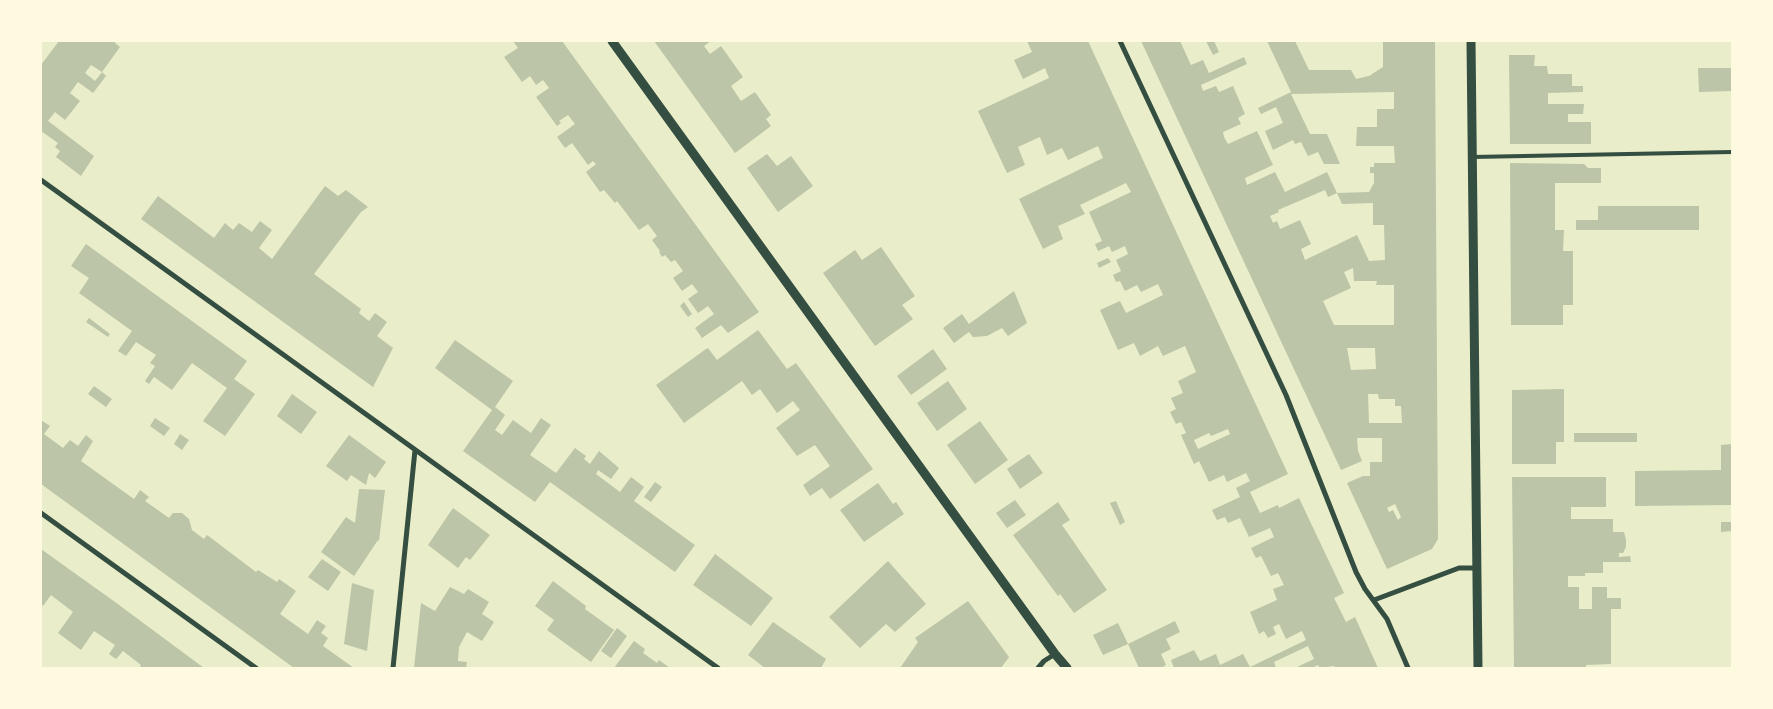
<!DOCTYPE html>
<style>
body{margin:0}
#map{position:relative;width:1773px;height:709px;overflow:hidden;background:#e9edc9;font-family:Figtree,sans-serif}
canvas{display:block}
.frame{position:absolute;inset:0;border:42px solid #fefae0;pointer-events:none}
</style>
<div id="map">
<canvas width="1773" height="709"></canvas>
<div class="frame"></div>
</div>
<script>
const ctx = document.querySelector('canvas').getContext('2d');
ctx.lineJoin = 'round';
function fill(path, color) {
  ctx.fillStyle = color;
  ctx.fill(path, 'evenodd');
}
function trace(path, color, width, dash) {
  ctx.strokeStyle = color;
  ctx.lineWidth = width;
  ctx.lineCap = dash ? 'butt' : 'round';
  ctx.setLineDash(dash || []);
  ctx.stroke(path);
}
fill(new Path2D(`
 M59,41H113L120,47L102,72L91,65L85,73L95,81L102,72L106,76L93,93L78,82L70,93L80,101L65,120L55,112L48,121L94,156L81,176L56,157L60,151L55,147L58,143L41,131V65Z
 M513,41H562L759,312L728,333L721,325L702,338L695,328L714,314L708,306L698,313L688,299L698,292L692,284L682,291L673,278L683,271L675,260L671,262L665,255L662,257L659,252L660,251L652,240L657,236L648,224L639,230L617,201L615,203L604,190L600,192L586,172L596,164L593,161L588,165L572,143L565,148L557,137L575,124L568,115L559,121L561,123L557,126L536,97L549,88L543,80L536,85L530,76L522,82L504,57L518,48Z
 M654,41H711L704,46L710,54L721,46L743,77L731,86L741,101L755,92L771,115L766,119L771,126L735,153Z
 M1027,41H1088L1288,474L1250,492L1260,513L1278,505L1279,508L1299,498L1344,593L1334,598L1346,622L1355,617L1378,668H1335L1334,666L1320,668L1318,665L1312,668H1295L1314,659L1308,646L1274,662L1276,668H1174L1171,660L1194,650L1200,661L1216,654L1220,665L1243,654L1250,667L1306,640L1302,631L1286,639L1279,624L1273,627L1276,634L1268,638L1264,631L1259,634L1250,612L1277,600L1273,589L1284,585L1278,573L1271,576L1261,556L1256,558L1251,548L1274,537L1270,528L1249,537L1240,518L1228,523L1225,517L1217,520L1212,510L1240,497L1236,488L1250,481L1246,473L1227,482L1224,475L1209,482L1199,461L1194,464L1181,435L1186,433L1181,422L1176,424L1170,412L1176,409L1171,398L1183,393L1178,381L1196,372L1185,346L1163,356L1158,346L1140,356L1134,343L1118,350L1100,310L1120,301L1126,313L1163,295L1158,284L1141,292L1137,285L1125,291L1120,281L1116,282L1113,275L1121,271L1116,260L1128,254L1125,246L1112,252L1109,246L1098,251L1095,244L1102,241L1089,212L1131,192L1126,183L1080,205L1085,214L1058,226L1063,239L1043,249L1019,199L1103,158L1098,146L1068,160L1062,148L1047,155L1040,137L1018,147L1025,165L1007,173L978,111L1049,78L1045,68L1023,79L1014,60L1032,52ZM1228,429L1230,434L1198,449L1194,440L1209,433L1211,436Z
 M1141,41H1180L1191,65L1203,60L1209,73L1244,57L1247,64L1201,85L1203,91L1216,86L1219,92L1233,86L1245,114L1238,118L1241,124L1223,132L1224,137L1228,144L1257,131L1273,165L1245,178L1247,185L1275,172L1285,192L1327,172L1337,193L1328,197L1325,190L1278,210L1279,212L1270,216L1273,223L1277,221L1280,229L1300,220L1311,244L1301,249L1305,260L1357,235L1369,261L1385,260L1384,225H1373V203L1342,204L1337,193L1369,192L1374,183V173H1370V167H1374V163H1395L1394,146H1356L1357,127H1377V109H1394V92L1291,94L1310,134H1327L1340,164H1324L1318,152L1308,156L1301,142L1295,144L1293,140L1273,150L1265,131L1283,123L1276,107L1261,114L1258,108L1291,92L1267,41H1295L1309,70H1351L1356,79L1369,76L1383,67V41H1435L1438,539L1432,549L1387,569L1347,483L1363,476H1370V462H1382V438H1357L1358,451L1362,461L1341,470ZM1353,268L1354,281H1377L1376,285H1394V325H1334L1323,301L1351,288L1344,272ZM1347,348H1375L1376,369L1351,370ZM1368,394H1378L1379,399H1395V406H1401L1402,423H1369ZM1395,504L1401,517L1398,520L1393,510L1389,512L1387,508Z
 M1206,41H1214L1219,52L1213,55Z
 M1509,55H1535L1534,66H1547L1548,74H1572V86H1583V92L1548,93V104H1584L1583,114H1568V122H1591V144H1510Z
 M1698,68H1732V91L1699,92Z
 M767,154L777,166L791,156L813,186L778,212L747,168Z
 M1510,163L1584,164L1588,168H1601V183H1555V230H1564L1563,251H1573V305H1563V325H1511Z
 M325,186L338,196L346,190L368,207L361,212L314,274L361,309L359,313L369,321L375,313L387,322L377,336L393,348L373,387L141,219L158,196L214,238L225,223L233,230L239,223L252,232L260,221L272,230L259,248L272,259Z
 M1598,206H1699V230H1576V220H1598Z
 M86,244L247,361L234,379L255,394L225,436L203,421L227,388L192,363L172,390L154,377L149,384L145,381L155,366L150,363L156,355L136,342L126,356L118,351L132,331L79,293L89,278L71,266Z
 M881,247L915,296L902,305L913,319L875,346L823,273L855,250L862,260Z
 M1108,258L1111,262L1099,268L1097,263Z
 M1014,291L1027,323L1008,336L1002,328L987,336L973,337L969,332L954,343L943,328L962,314L969,324Z
 M684,302L692,314L688,317L680,306Z
 M89,318L110,334L108,337L86,322Z
 M758,330L787,369L796,363L873,469L830,499L822,488L810,496L803,485L830,466L815,445L797,456L776,428L800,410L793,401L777,413L760,389L752,395L742,381L684,423L656,385L706,349L708,348L717,360Z
 M455,340L513,381L495,407L505,415L495,430L502,435L513,420L531,433L541,418L551,425L530,455L556,473L575,448L586,456L584,459L590,464L599,451L619,468L611,479L598,470L596,474L620,492L631,477L644,487L634,501L695,545L675,572L550,482L535,502L463,451L492,410L435,368Z
 M933,349L947,369L911,395L897,376Z
 M948,381L967,409L937,431L917,403Z
 M94,386L112,399L106,407L88,394Z
 M1564,389V442H1556V464H1512V390Z
 M292,394L317,412L301,434L277,416Z
 M155,418L170,428L164,436L150,426Z
 M41,420L50,426L44,434L63,448L70,440L78,446L86,435L93,441L81,461L134,499L140,490L149,497L145,501L169,518L173,513H182L189,519L192,530L204,539L207,535L256,572L258,570L277,582L279,579L296,591L280,614L308,634L317,620L326,626L321,633L328,638L323,646L354,668H294L41,484Z
 M980,421L1008,460L975,484L947,445Z
 M1574,433H1637V442H1574Z
 M180,434L189,440L182,450L174,444Z
 M349,435L386,462L375,478L369,473L366,485L351,475L347,481L326,466Z
 M1732,444V505L1635,506V471L1721,470V445Z
 M1029,454L1043,473L1020,489L1007,469Z
 M1512,477H1606V507H1571V519H1613V532H1624L1626,540V547L1623,553H1619V557L1630,556L1631,562H1603V573H1585V576H1568V587H1579V609H1592V587H1607V598H1621V609H1611V664L1586,665V668H1514Z
 M655,482L662,487L651,502L644,497Z
 M878,483L893,504L896,502L904,514L864,542L840,510Z
 M359,489L385,490L379,541L378,540L354,576L321,552L346,517L355,523Z
 M1015,500L1026,515L1007,528L996,513Z
 M1116,501L1125,522L1120,525L1110,503Z
 M1058,502L1070,520L1062,525L1107,590L1074,613L1060,594L1058,596L1013,535Z
 M453,508L490,535L470,560L466,557L458,568L428,545Z
 M1721,522H1732V531L1721,532Z
 M41,549L115,602L204,668H142L140,666L141,665L123,651L116,659L113,657L109,654L115,645L94,631L81,650L58,633L73,612L51,595L43,606L41,604Z
 M715,554L773,598L751,626L693,585Z
 M322,559L341,572L328,591L308,577Z
 M888,561L926,604L895,632L886,624L860,648L829,617Z
 M553,581L586,606L585,609L614,630L591,662L547,630L554,620L535,606Z
 M352,583L374,590L367,651L344,644Z
 M450,587L464,594L468,589L489,602L482,614L494,622L482,641L467,632L459,647L458,661L467,662L466,668H414L421,603L435,611Z
 M968,601L1009,657L1001,668H900L918,642L915,638Z
 M1175,621L1180,632L1166,639L1171,649L1161,654L1166,665L1161,668H1139L1128,644Z
 M773,622L826,659L821,668H765L748,655Z
 M1118,623L1128,644L1103,655L1093,635Z
 M617,628L627,636L611,658L601,651Z
 M634,641L645,649L643,653L657,663L659,660L670,668H614Z`), '#bcc5a7');
trace(new Path2D(`
 M1472,157L1732,152`), '#344e41', 4);
trace(new Path2D(`
 M1120,41L1286,395L1356,572L1365,589L1387,619L1408,668
 M41,180L718,668
 M41,513L256,668
 M1374,600L1459,568H1477
 M393,668L415,450
 M1038,668L1044,661L1055,654`), '#344e41', 5);
trace(new Path2D(`
 M612,41L1055,654L1067,668
 M1471,41L1478,668`), '#344e41', 9);
</script>
